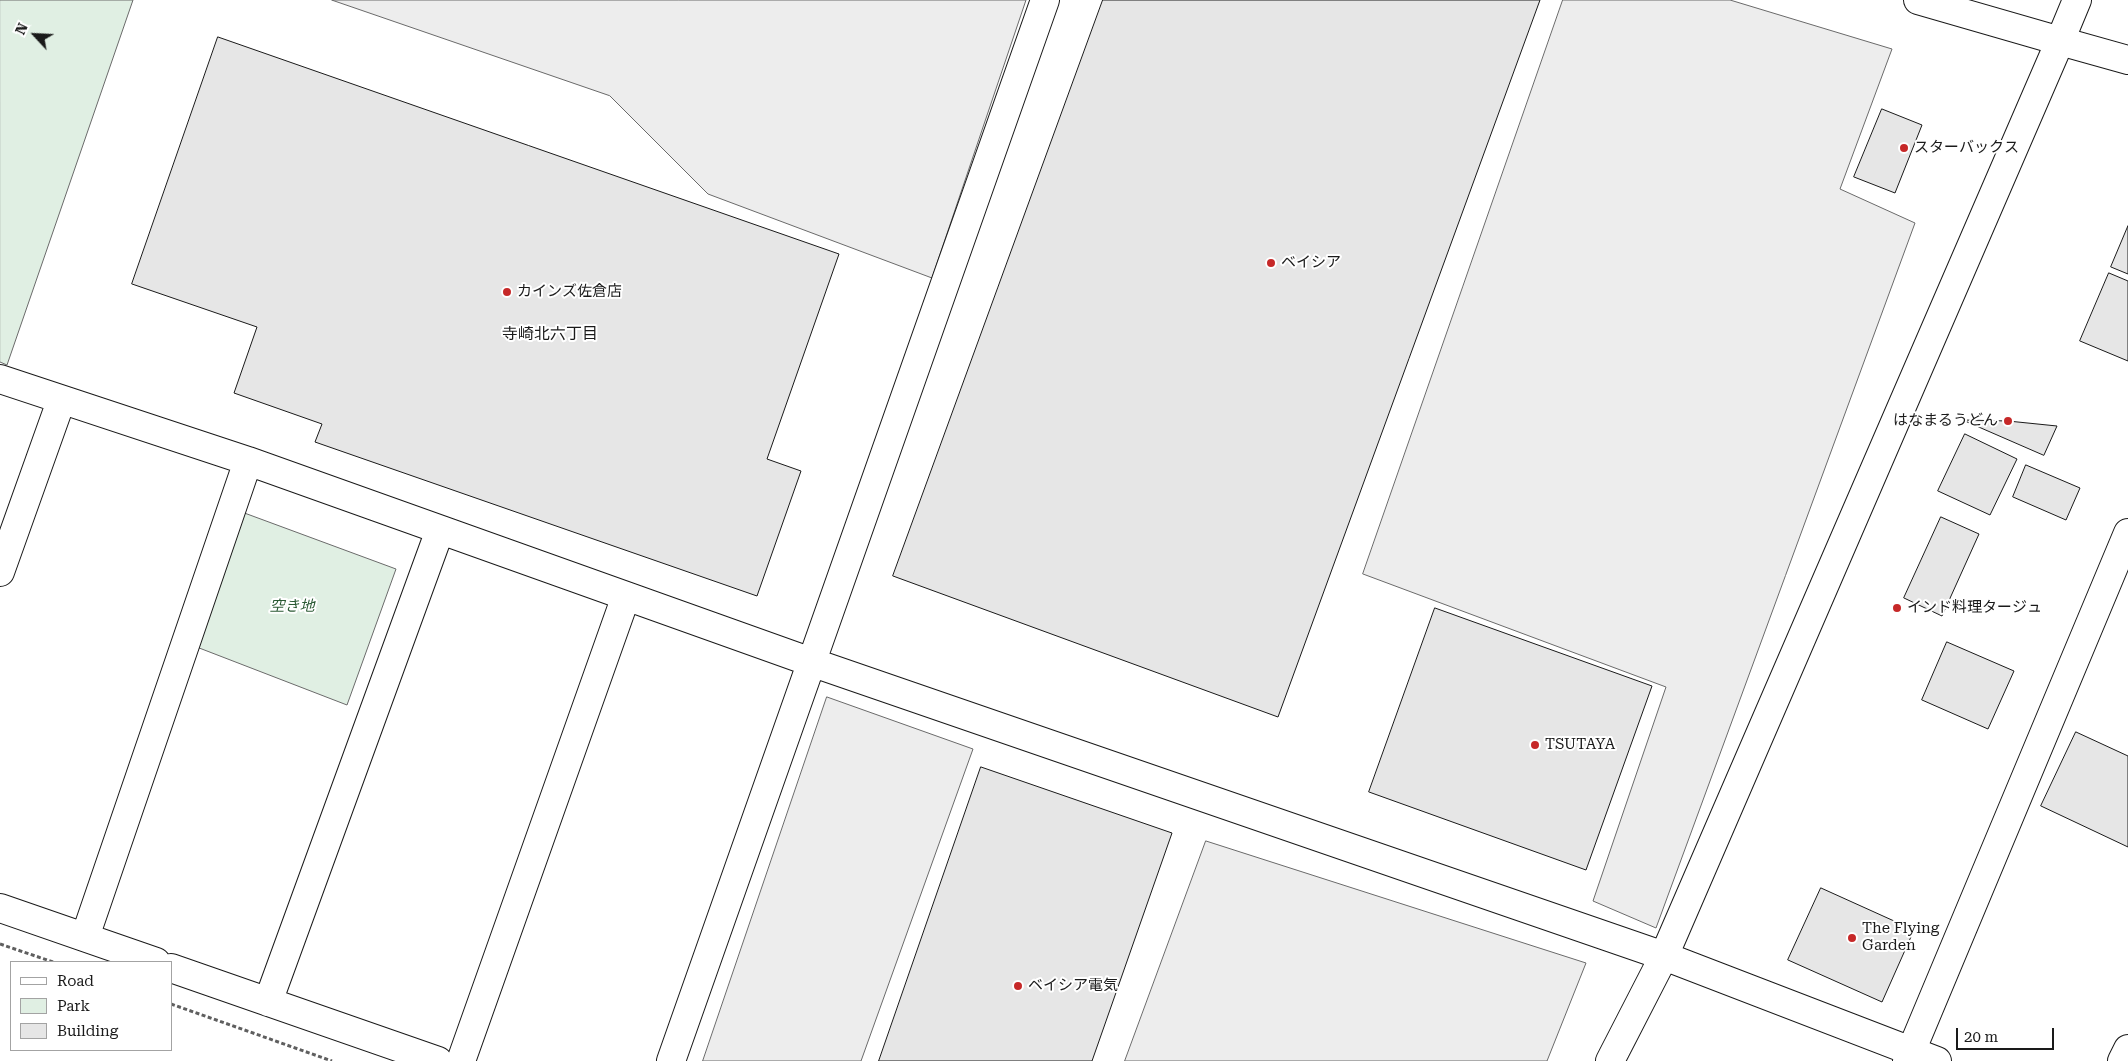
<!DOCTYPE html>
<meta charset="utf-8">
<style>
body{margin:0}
#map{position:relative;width:2128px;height:1061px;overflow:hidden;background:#fff;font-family:"Roboto Serif",serif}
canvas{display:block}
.legend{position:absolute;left:10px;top:961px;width:162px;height:90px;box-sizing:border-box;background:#fff;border:1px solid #a3a3a3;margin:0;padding:6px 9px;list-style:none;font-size:15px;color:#1a1a1a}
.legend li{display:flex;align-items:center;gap:10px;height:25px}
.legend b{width:25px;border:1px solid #a3a3a3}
.north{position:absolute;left:10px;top:10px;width:50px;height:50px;-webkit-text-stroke:4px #fff;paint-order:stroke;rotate:295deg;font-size:14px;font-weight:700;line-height:20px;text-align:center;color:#1a1a1a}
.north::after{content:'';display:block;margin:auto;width:18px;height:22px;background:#1a1a1a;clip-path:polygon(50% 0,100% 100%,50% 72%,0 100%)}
.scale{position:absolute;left:1956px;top:1028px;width:98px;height:22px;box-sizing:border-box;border:2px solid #1a1a1a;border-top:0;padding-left:6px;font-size:15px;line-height:18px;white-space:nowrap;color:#1a1a1a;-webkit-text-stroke:4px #fff;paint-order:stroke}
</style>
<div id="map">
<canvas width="2128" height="1061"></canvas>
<ul class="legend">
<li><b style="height:6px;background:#fff"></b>Road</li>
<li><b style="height:14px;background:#e0efe3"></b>Park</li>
<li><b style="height:14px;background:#e6e6e6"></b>Building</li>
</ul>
<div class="north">N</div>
<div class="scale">20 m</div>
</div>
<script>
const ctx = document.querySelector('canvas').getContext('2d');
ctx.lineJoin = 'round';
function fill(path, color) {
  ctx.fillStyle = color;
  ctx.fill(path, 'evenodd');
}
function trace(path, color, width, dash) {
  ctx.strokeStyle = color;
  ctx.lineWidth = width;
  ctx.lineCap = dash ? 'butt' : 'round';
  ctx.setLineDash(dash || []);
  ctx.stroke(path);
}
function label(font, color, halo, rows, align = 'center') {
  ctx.font = font + ' "Roboto Serif","Noto Sans JP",serif';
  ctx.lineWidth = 4;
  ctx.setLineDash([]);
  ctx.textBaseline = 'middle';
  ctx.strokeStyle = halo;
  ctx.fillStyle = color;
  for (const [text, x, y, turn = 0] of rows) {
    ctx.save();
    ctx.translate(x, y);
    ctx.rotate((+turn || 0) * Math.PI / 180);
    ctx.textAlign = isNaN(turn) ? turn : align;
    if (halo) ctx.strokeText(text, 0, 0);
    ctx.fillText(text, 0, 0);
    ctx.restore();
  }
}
const green = new Path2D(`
 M0,0H133L7,365L0,362Z
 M239,511L396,569L347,705L194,646Z`);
fill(green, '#e0efe3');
trace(green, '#6a6a6a', 1);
const parking = new Path2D(`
 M332,0H1026L932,278L708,194L610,96Z
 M1563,0H1730L1892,49L1840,189L1915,223L1656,928L1593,901L1666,687L1363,574Z
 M827,697L973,749L861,1061H703Z
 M1206,841L1586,963L1547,1061H1125Z`);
fill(parking, '#ededed');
trace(parking, '#6a6a6a', 1);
const building = new Path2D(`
 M1103,0H1540L1278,717L893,576Z
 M218,37L839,254L767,459L801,471L757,596L315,442L322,424L234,393L257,327L132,284Z
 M1882,109L1922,125L1895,193L1854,177Z
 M2128,226V274L2111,267Z
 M2109,273L2128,281V361L2080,341Z
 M1963,420L2008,421L2057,426L2044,455Z
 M1965,434L2017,459L1990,515L1938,491Z
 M2026,465L2080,488L2066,520L2013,497Z
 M1941,517L1979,534L1942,616L1904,598Z
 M1435,608L1652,686L1586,870L1369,792Z
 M1947,642L2014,671L1988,729L1922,700Z
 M2076,732L2128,756V847L2041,806Z
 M981,767L1172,833L1092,1061H879Z
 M1821,888L1914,930L1882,1002L1788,960Z`);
fill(building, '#e6e6e6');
trace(building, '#1a1a1a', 1);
const minor = new Path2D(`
 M0,379L248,461L811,662L1664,956L1937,1061
 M0,572L61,401
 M0,908L156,962
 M85,937L248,461
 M171,968L438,1061
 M268,1002L440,530
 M461,1061L626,596
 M671,1061L1045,0
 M1610,1061L1664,956L2060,41
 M1907,1061L2128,533
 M2122,1061L2128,1049`);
const major = new Path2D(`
 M2060,41L2128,60`);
const highway = new Path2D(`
 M1918,0L2060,41L2077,0`);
trace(minor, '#1a1a1a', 30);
trace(major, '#1a1a1a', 30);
trace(highway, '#1a1a1a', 30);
trace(new Path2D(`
 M0,944L53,962
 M171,1004L332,1061`), '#5f5f5f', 3, [4, 2.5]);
trace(minor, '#fff', 28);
trace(major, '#fff', 28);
trace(highway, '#fff', 28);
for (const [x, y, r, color] of [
 [1904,148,5,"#c62828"],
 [1271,263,5,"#c62828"],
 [507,292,5,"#c62828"],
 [2008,421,5,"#c62828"],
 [1897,608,5,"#c62828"],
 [1535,745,5,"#c62828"],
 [1852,938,5,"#c62828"],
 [1018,986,5,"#c62828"]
]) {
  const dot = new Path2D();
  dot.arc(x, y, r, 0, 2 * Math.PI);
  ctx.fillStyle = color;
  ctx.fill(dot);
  trace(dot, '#fff', 2);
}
label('15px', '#1a1a1a', '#fff', [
 ["スターバックス",1914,148],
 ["ベイシア",1281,263],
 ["カインズ佐倉店",517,292],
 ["はなまるうどん",1998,421,"right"],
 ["インド料理タージュ",1907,608],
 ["TSUTAYA",1545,745],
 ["The Flying",1862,929],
 ["Garden",1862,946],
 ["ベイシア電気",1028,986]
], 'left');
label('italic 15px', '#2b5a34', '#fff', [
 ["空き地",292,607]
]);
label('16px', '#1a1a1a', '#fff', [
 ["寺崎北六丁目",550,334]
]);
</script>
